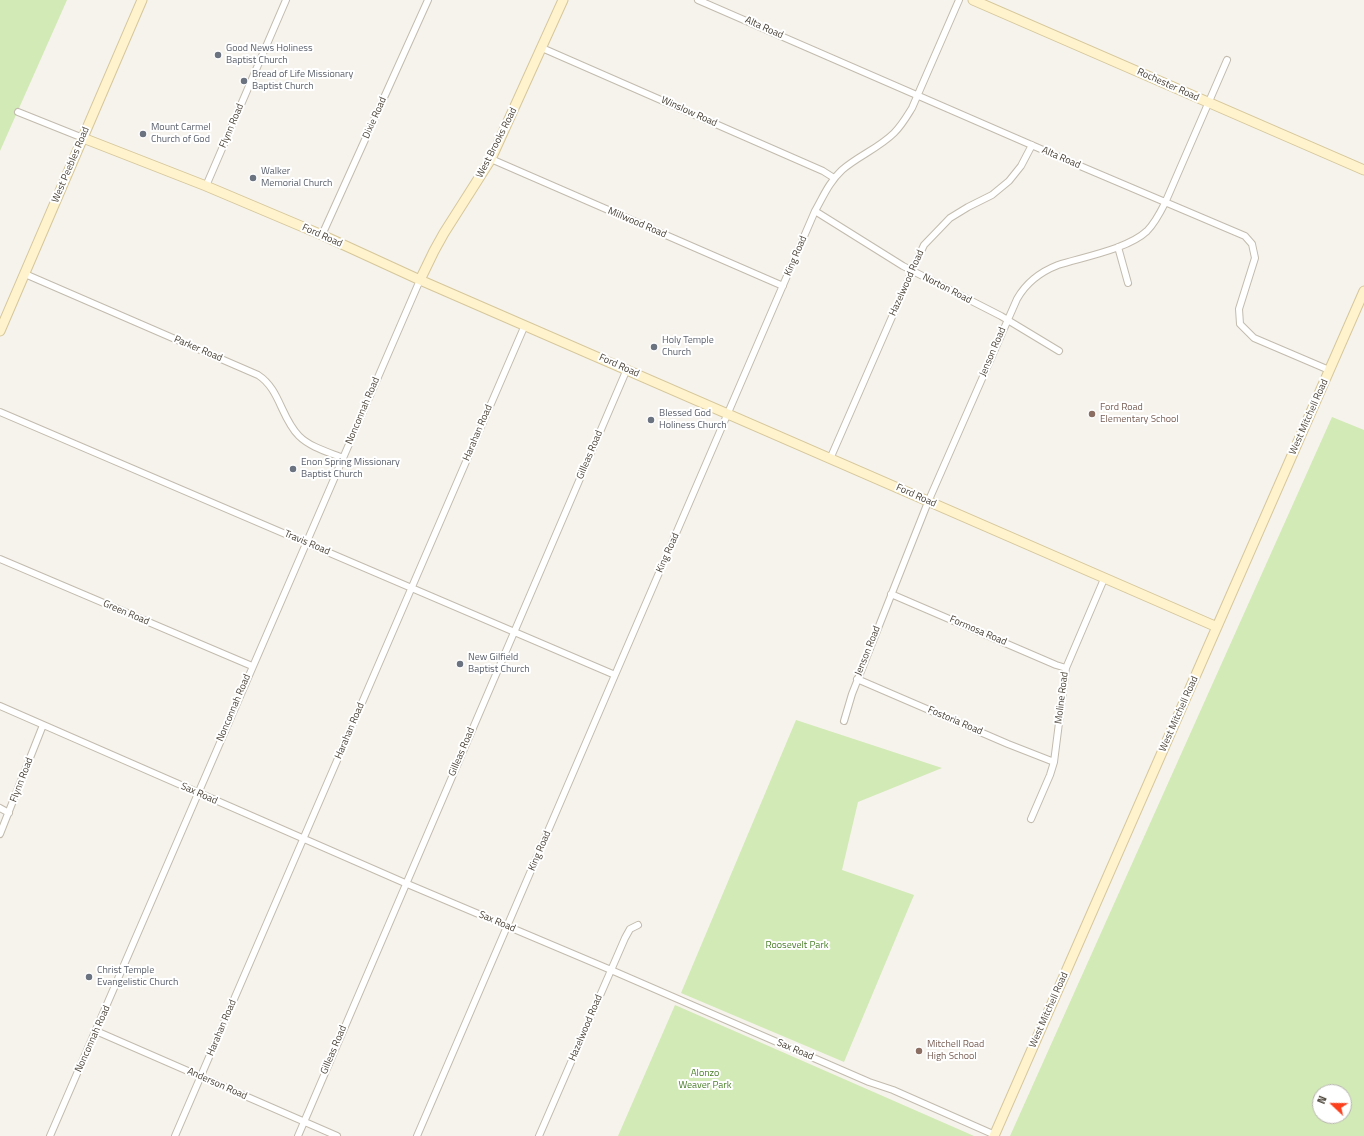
<!DOCTYPE html>
<style>
body{margin:0}
#map{position:relative;width:1364px;height:1136px;overflow:hidden;background:#f6f3ec;font-family:"Titillium Web",sans-serif}
canvas{display:block}
.north{position:absolute;left:1312px;top:1084px;width:40px;height:40px;box-sizing:border-box;background:#fff;border:1px solid #b7b4b0;border-radius:50%;rotate:292deg;font-size:11px;font-weight:700;line-height:16px;text-align:center;color:#4b4439}
.north::after{content:'';display:block;margin:auto;width:14px;height:18px;background:#fc3f1d;clip-path:polygon(50% 0,100% 100%,50% 72%,0 100%)}
</style>
<div id="map">
<canvas width="1364" height="1136"></canvas>
<div class="north">N</div>
</div>
<script>
const ctx = document.querySelector('canvas').getContext('2d');
ctx.lineJoin = 'round';
function fill(path, color) {
  ctx.fillStyle = color;
  ctx.fill(path, 'evenodd');
}
function trace(path, color, width, dash) {
  ctx.strokeStyle = color;
  ctx.lineWidth = width;
  ctx.lineCap = dash ? 'butt' : 'round';
  ctx.setLineDash(dash || []);
  ctx.stroke(path);
}
function label(font, color, halo, rows, align = 'center') {
  ctx.font = font + ' "Titillium Web",sans-serif';
  ctx.lineWidth = 4;
  ctx.setLineDash([]);
  ctx.textBaseline = 'middle';
  ctx.strokeStyle = halo;
  ctx.fillStyle = color;
  for (const [text, x, y, turn = 0] of rows) {
    ctx.save();
    ctx.translate(x, y);
    ctx.rotate((+turn || 0) * Math.PI / 180);
    ctx.textAlign = isNaN(turn) ? turn : align;
    if (halo) ctx.strokeText(text, 0, 0);
    ctx.fillText(text, 0, 0);
    ctx.restore();
  }
}
fill(new Path2D(`
 M0,0H67L0,151Z
 M1332,417L1364,430V1136H1010ZM1320,1092H1344V1116H1320Z
 M796,720L942,768L858,802L842,870L914,895L844,1062L681,993Z
 M675,1005L974,1136H618Z`), '#d2eab5');
const street = new Path2D(`
 M698,0L1066,160L1245,236L1252,244L1255,258L1239,309L1240,324L1254,338L1329,370
 M542,48L823,171L834,178
 M18,112L83,138
 M491,159L783,286
 M206,186L286,0
 M815,211L903,266L1001,316L1059,351
 M322,235L428,0
 M1118,247L1128,283
 M25,274L258,375C280,389 281,418 299,436C310,447 328,452 343,458
 M0,412L615,675
 M830,459L912,271L924,245L950,218L968,207L992,195L1009,181L1021,166L1032,145
 M0,559L252,666
 M891,594L1056,665L1066,668
 M857,679L1008,744L1054,762
 M0,706L405,883L611,970L869,1082L893,1090L995,1135
 M844,721L852,694L928,502L1017,299C1026,283 1040,272 1058,265C1083,257 1128,249 1147,231C1155,223 1160,213 1165,203L1227,60
 M0,808L9,813
 M1031,819L1050,775L1054,762L1066,668L1104,579
 M0,834L43,725
 M96,1031L337,1136
 M50,1136L420,280
 M175,1136L525,325
 M298,1136L627,369
 M417,1136L615,675L815,211C823,197 829,182 842,170C858,156 879,148 894,133C902,125 907,116 912,108L959,0
 M539,1136L625,938L630,929L638,925`);
const secondary = new Path2D(`
 M973,0L1364,170
 M83,138L206,186L322,235L420,280L1217,627
 M420,280L434,251L444,233L491,159L563,0
 M0,331L142,0
 M994,1136L1364,291`);
trace(street, '#c2bbae', 8);
trace(secondary, '#d6c79b', 11);
trace(street, '#fff', 6);
trace(secondary, '#fff3cd', 9);
for (const [x, y, r, color] of [
 [218,55,4,"#6b7280"],
 [244,81,4,"#6b7280"],
 [143,134,4,"#6b7280"],
 [253,178,4,"#6b7280"],
 [654,347,4,"#6b7280"],
 [1092,414,4,"#8d6e63"],
 [651,420,4,"#6b7280"],
 [293,469,4,"#6b7280"],
 [460,664,4,"#6b7280"],
 [89,977,4,"#6b7280"],
 [919,1051,4,"#8d6e63"]
]) {
  const dot = new Path2D();
  dot.arc(x, y, r, 0, 2 * Math.PI);
  ctx.fillStyle = color;
  ctx.fill(dot);
  trace(dot, '#fff', 1.5);
}
label('10px', '#4b4439', '#fff', [
 ["Alta Road",764,28,24],
 ["Rochester Road",1168,85,24],
 ["Winslow Road",689,112,24],
 ["Dixie Road",375,118,-66],
 ["Flynn Road",232,126,-67],
 ["West Brooks Road",497,143,-63],
 ["Alta Road",1061,158,23],
 ["West Peebles Road",71,165,-67],
 ["Millwood Road",637,223,23],
 ["Ford Road",322,236,24],
 ["King Road",796,256,-67],
 ["Hazelwood Road",907,283,-66],
 ["Norton Road",947,289,27],
 ["Parker Road",198,349,23],
 ["Jenson Road",993,352,-67],
 ["Ford Road",619,366,24],
 ["Nonconnah Road",363,411,-67],
 ["West Mitchell Road",1309,417,-66],
 ["Harahan Road",478,433,-67],
 ["Gilleas Road",590,455,-67],
 ["Ford Road",916,496,24],
 ["Travis Road",307,543,23],
 ["King Road",668,553,-66],
 ["Green Road",126,613,23],
 ["Formosa Road",978,631,23],
 ["Jenson Road",868,651,-68],
 ["Moline Road",1062,698,-83],
 ["Nonconnah Road",234,708,-67],
 ["West Mitchell Road",1179,714,-66],
 ["Fostoria Road",955,721,23],
 ["Harahan Road",350,731,-67],
 ["Gilleas Road",462,752,-67],
 ["Flynn Road",22,780,-69],
 ["Sax Road",199,794,24],
 ["King Road",540,851,-67],
 ["Sax Road",497,922,23],
 ["West Mitchell Road",1049,1010,-66],
 ["Harahan Road",222,1028,-67],
 ["Hazelwood Road",586,1028,-67],
 ["Nonconnah Road",93,1039,-66],
 ["Gilleas Road",334,1050,-67],
 ["Sax Road",795,1050,23],
 ["Anderson Road",217,1084,24]
]);
label('10px', '#5b616d', '#fff', [
 ["Good News Holiness",226,49],
 ["Baptist Church",226,61],
 ["Bread of Life Missionary",252,75],
 ["Baptist Church",252,87],
 ["Mount Carmel",151,128],
 ["Church of God",151,140],
 ["Walker",261,172],
 ["Memorial Church",261,184],
 ["Holy Temple",662,341],
 ["Church",662,353],
 ["Blessed God",659,414],
 ["Holiness Church",659,426],
 ["Enon Spring Missionary",301,463],
 ["Baptist Church",301,475],
 ["New Gilfield",468,658],
 ["Baptist Church",468,670],
 ["Christ Temple",97,971],
 ["Evangelistic Church",97,983]
], 'left');
label('10px', '#785e54', '#fff', [
 ["Ford Road",1100,408],
 ["Elementary School",1100,420],
 ["Mitchell Road",927,1045],
 ["High School",927,1057]
], 'left');
label('10px', '#4a7f2a', '#fff', [
 ["Roosevelt Park",797,946],
 ["Alonzo",705,1074],
 ["Weaver Park",705,1086]
]);
</script>
